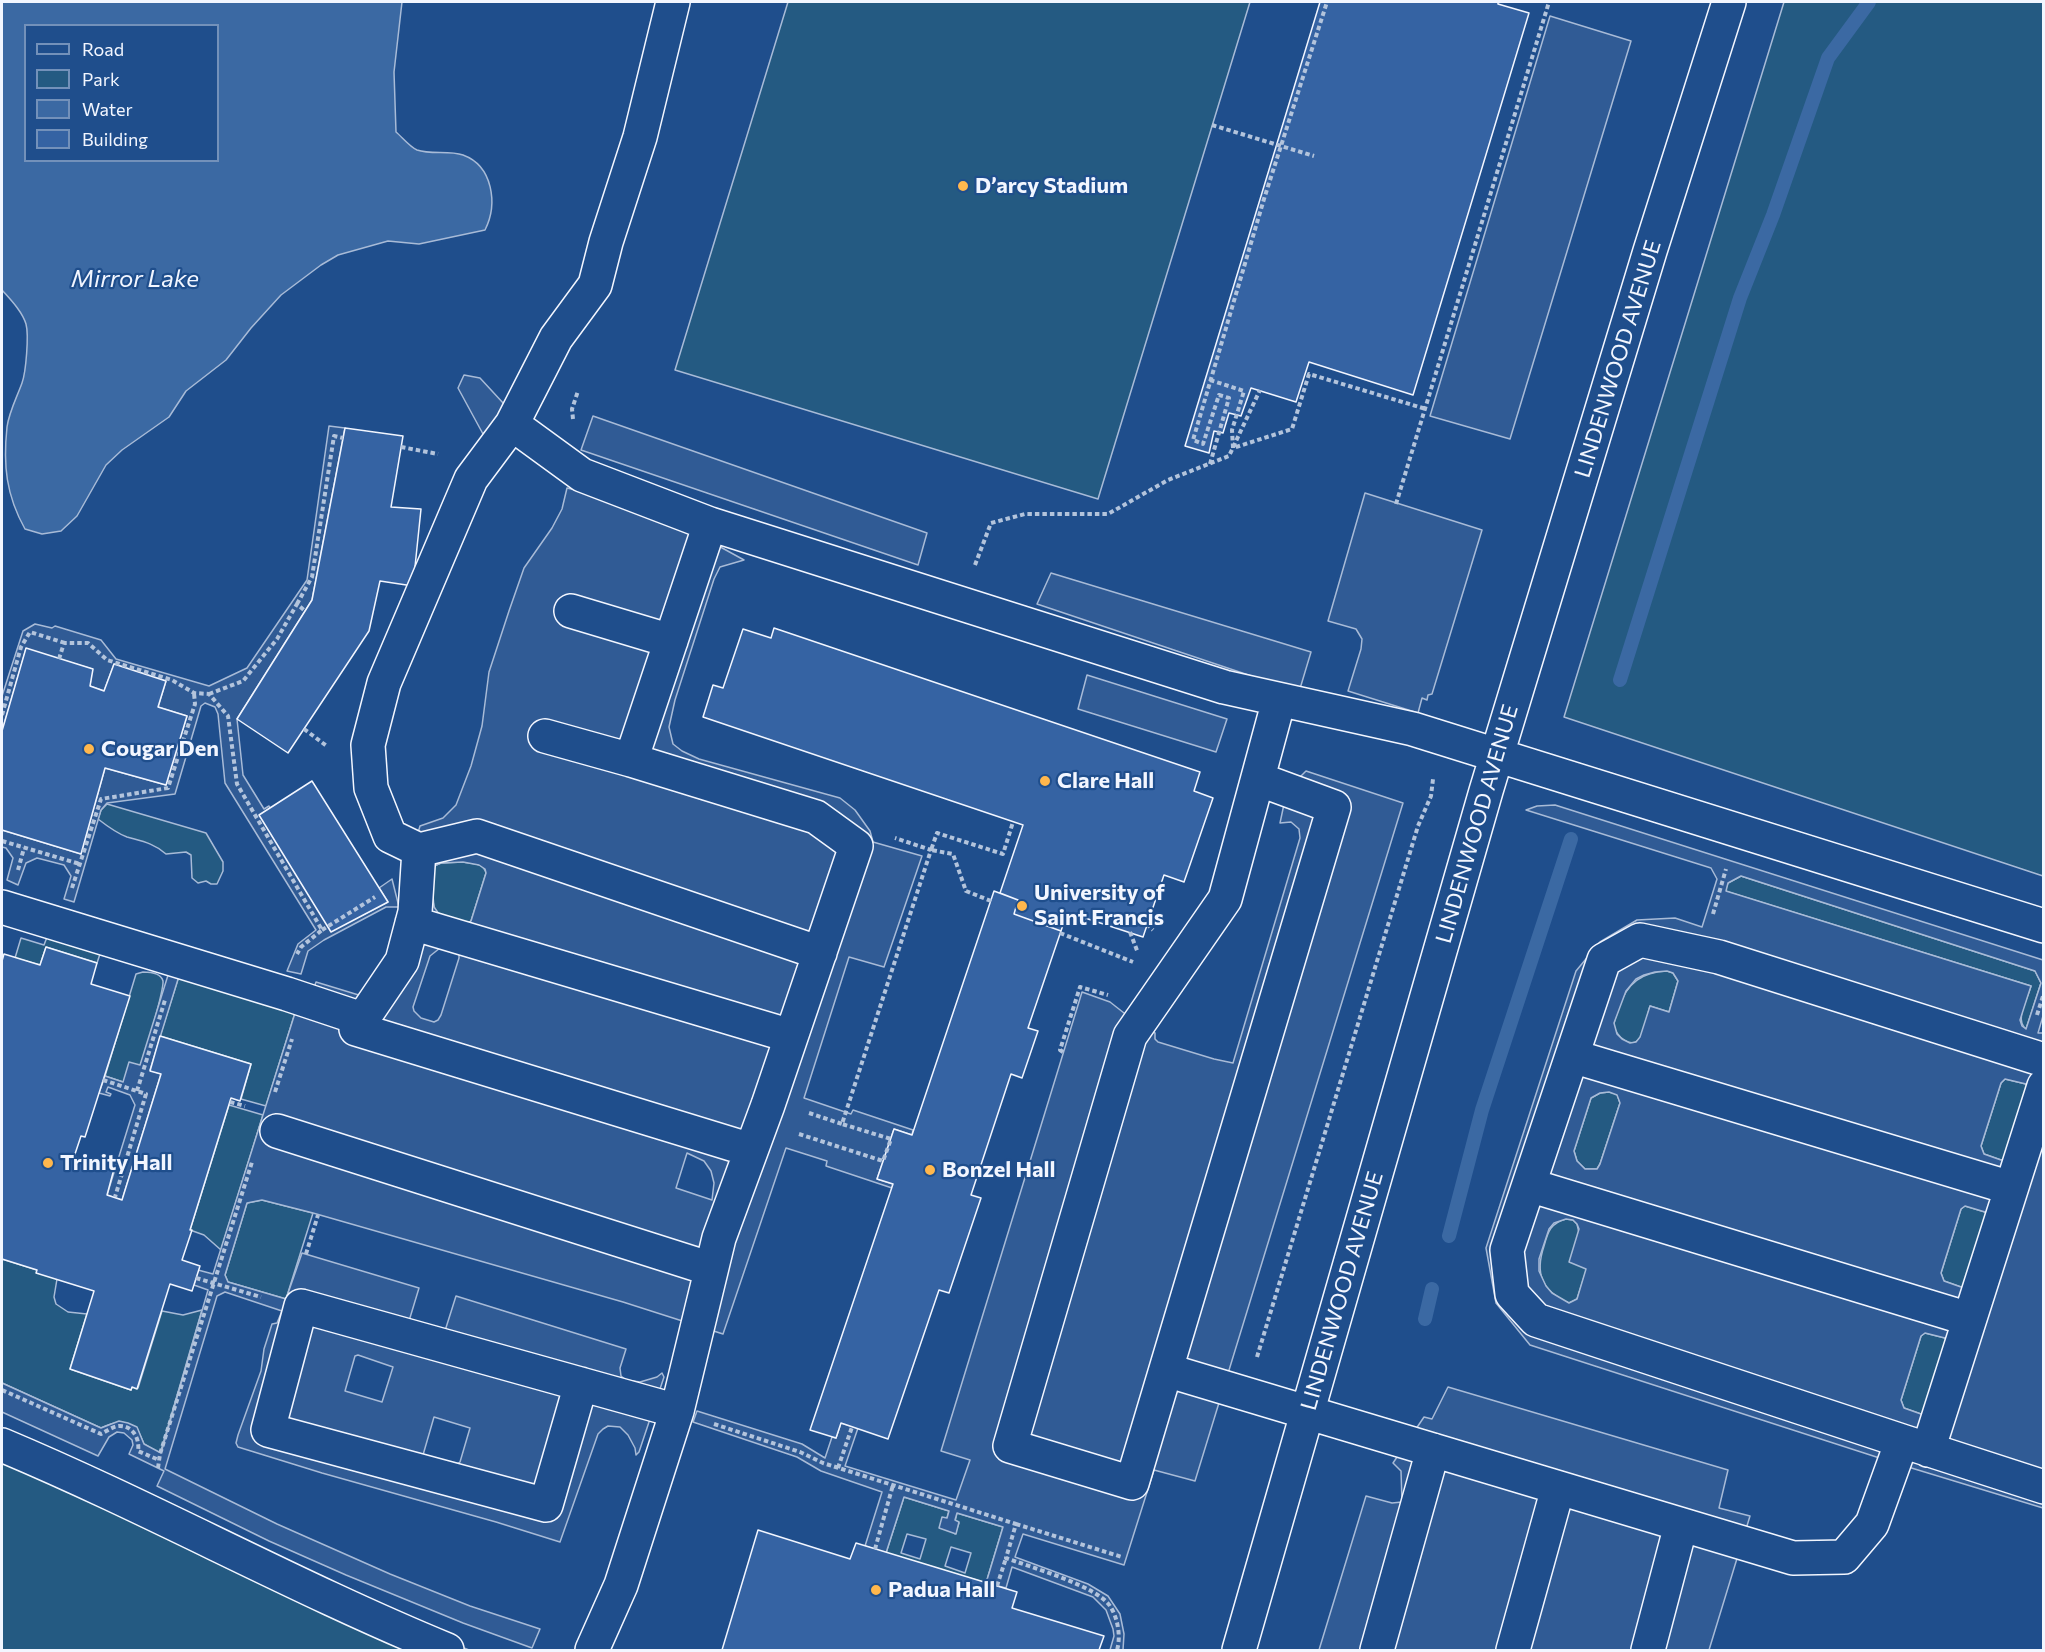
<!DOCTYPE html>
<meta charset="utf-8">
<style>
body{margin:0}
#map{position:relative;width:2045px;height:1652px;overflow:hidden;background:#1f4e8c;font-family:Commissioner,sans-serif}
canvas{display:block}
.frame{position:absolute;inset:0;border:3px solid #f2f6ff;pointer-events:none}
.legend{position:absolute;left:24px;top:24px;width:195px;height:138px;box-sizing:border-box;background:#1f4e8c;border:2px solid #7391ba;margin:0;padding:8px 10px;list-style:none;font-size:18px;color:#f2f6ff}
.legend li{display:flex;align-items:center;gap:12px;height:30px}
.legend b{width:30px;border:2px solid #7391ba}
</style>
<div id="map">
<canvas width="2045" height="1652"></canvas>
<div class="frame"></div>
<ul class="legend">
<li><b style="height:8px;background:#1f4e8c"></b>Road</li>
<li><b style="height:16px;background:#245a82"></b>Park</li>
<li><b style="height:16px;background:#3b69a3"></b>Water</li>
<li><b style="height:16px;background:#3563a3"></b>Building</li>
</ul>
</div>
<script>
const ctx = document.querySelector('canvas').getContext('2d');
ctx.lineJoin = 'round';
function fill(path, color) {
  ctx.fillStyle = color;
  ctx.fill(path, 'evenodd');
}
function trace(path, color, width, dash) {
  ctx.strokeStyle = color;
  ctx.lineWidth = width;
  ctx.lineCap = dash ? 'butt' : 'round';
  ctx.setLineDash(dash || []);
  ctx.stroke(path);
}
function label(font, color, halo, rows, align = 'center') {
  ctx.font = font + ' Commissioner,sans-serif';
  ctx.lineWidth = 4.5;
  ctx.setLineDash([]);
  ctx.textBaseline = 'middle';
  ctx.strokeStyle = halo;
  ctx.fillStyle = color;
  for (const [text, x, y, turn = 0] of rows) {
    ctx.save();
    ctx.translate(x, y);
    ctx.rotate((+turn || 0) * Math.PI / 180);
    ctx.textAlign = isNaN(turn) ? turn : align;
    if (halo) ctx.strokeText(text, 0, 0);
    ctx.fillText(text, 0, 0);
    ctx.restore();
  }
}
const green = new Path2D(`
 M788,2H1250L1098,499L675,370Z
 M1784,2H2043V876L1564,717Z
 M107,804L206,833L223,862V871L217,884H211L206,881L198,883L192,878L191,855L186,852L166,854C154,843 141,841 127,837C116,833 107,826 98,819L101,810Z
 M463,862C472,864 483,862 486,873L471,921L468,923C462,921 439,916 436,911C430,902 433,876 434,866L441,863Z
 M1741,876L2035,971L2041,983L2026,1029C2014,1020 2028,998 2031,986L1725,891L1728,883Z
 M47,937L100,954L97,963L46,947L40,965L15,958L21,938L44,945Z
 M1667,971L1673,973L1678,981L1669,1012L1650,1006C1647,1016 1645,1029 1640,1038C1632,1050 1615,1036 1614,1025C1614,1019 1618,1013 1619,1007C1627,983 1642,972 1667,971Z
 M143,972C149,972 161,973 163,981C164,989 145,1057 140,1066C136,1072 128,1077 123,1082L105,1076L136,974Z
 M179,976L295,1013L266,1106L241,1099L251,1064L160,1036Z
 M2005,1079L2026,1084L2029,1093L2006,1159L2001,1160L1984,1154L1981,1146L2001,1083Z
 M1609,1092L1617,1094L1620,1103L1600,1164L1597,1169H1585L1577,1161L1574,1151L1591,1098L1600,1093Z
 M229,1105L263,1115L221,1250L204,1235L190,1230Z
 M262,1200L313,1213L286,1299L228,1282L225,1275L247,1203Z
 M1965,1206L1985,1212L1987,1216L1965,1286L1961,1287L1944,1281L1941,1273L1961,1209Z
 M1566,1219L1573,1220L1577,1224L1587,1268L1577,1299L1569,1303C1541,1291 1535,1273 1544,1246C1548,1231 1551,1223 1566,1219Z
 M2,1259L37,1270L57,1279L54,1297L56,1304L68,1312L87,1314L70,1369L131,1390L132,1387L138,1388L162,1311L183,1315L202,1310L160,1454L144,1444L137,1428C123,1420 115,1421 101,1428L2,1383Z
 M1925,1333L1945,1338L1947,1342L1925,1413L1921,1414L1904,1408L1901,1400L1921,1336Z
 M2,1440L446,1641L469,1650H2Z
 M904,1497L949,1511L947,1518L955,1534L959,1523L955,1521L957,1513L1003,1527L986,1583L886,1553ZM907,1534L926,1539L920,1559L901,1553ZM951,1547L971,1553L965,1573L945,1566Z`);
fill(green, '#245a82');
trace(green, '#a8bbd7', 1.5);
const parking = new Path2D(`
 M1550,16L1631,41L1510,439L1430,416Z
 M464,375L480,378L504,404L497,425L483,434L458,388Z
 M593,416L927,533L918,565L581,450Z
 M329,426L345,428L312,600L237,719L243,775L264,809L269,806L270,808L260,815L331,931L388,902L379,888L392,879L399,907H386L324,940L308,951L301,974L287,971L298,944L316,930L225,783L218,714L215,707L205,703L201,706L175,794L107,803L101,810L74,902L64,899L71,876L64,865L37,858L26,863L18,885L7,880L13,858L6,848L2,847V830L81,854L105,768L166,785L187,716L158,707L166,681L114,664L104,691L90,686L92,669L26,649L2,731V696L23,631L35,624L52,628L55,626L101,640L116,659L209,686L247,668L307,580Z
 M567,488L589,493L706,539L744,560L720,567L714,579L675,700L669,727L673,744L682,751L699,759L840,798L855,810L870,831L873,842L922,856L884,967L849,957L804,1098L851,1114L853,1110L913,1130L912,1135L894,1129L877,1179L893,1184L892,1188L826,1166L827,1161L786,1148L723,1334L623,1302L313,1213L262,1200L247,1203L225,1275L228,1282L286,1299L302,1253L419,1288L409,1321L444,1334L456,1296L626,1349L620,1368L621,1376L626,1380L640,1382L657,1377L662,1373L664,1377L639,1452L636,1455L635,1448L628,1435L620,1427L608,1426L603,1429L598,1434L560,1542L496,1522L322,1473L238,1447L236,1443L238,1435L261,1371L264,1349L272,1324L277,1323L282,1311L225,1292L217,1296L165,1469L277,1524L390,1574L470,1606L540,1629L532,1648L463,1623L346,1575L269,1541L157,1486L164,1471L129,1454L133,1445L132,1440L124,1433L117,1432L109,1437L98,1456L2,1412V1383L101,1428L119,1421L128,1423L137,1427L144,1444L161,1453L208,1290L194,1285L198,1270L213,1274L295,1013L305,1015L316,982L362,996L387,967L405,877L420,826L443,818L456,805L471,766L482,726L489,672L509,611L524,568L552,528L562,509ZM463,862L479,865L485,869L486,873L471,921L468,923L439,914L434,907L432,885L434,866L441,863ZM440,948L459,952V958L441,1015L438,1020L434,1022L421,1018L414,1011L413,1007L430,956ZM687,1153L704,1161L711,1171L714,1183L712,1200L676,1188ZM358,1355L393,1367L382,1402L345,1391L355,1356ZM434,1417L470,1428L460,1462L457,1464L423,1455Z
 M1365,493L1482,530L1432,694L1428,695L1427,700L1422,698L1418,713L1348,691L1361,649L1362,639L1356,629L1328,621Z
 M1051,573L1311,652L1299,692L1037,604Z
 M1087,675L1227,719L1216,752L1078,709Z
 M1306,771L1403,803L1195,1481L1154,1470L1124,1565L1023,1534L1015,1557L1088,1584L1108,1596L1120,1614L1124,1634L1123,1650H1110L1114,1636L1113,1629L1106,1610L1093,1597L1012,1567L1006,1588L986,1583L1003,1527L957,1513L955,1520L959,1522L956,1534L939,1528L942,1517L947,1518L949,1511L904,1497L886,1553L865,1546L882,1492L821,1471L797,1457L693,1422L697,1411L802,1444L825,1458L832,1437L836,1438L841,1423L858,1428L845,1466L956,1500L970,1460L941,1451L1082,992L1110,1002L1138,1024L1155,1033V1039L1158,1042L1214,1059L1233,1063L1300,838L1299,829L1291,822L1280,823L1287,790Z
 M1555,805L2043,960V1016L2038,1033H2044L2043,1508L1895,1463L1530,1345L1496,1303L1486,1248L1576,971L1600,942L1637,920L1675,918L1702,927L1717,879L1711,868L1526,810L1537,806ZM1741,876L2035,971L2041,983L2026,1029L2022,1026L2020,1020L2031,986L1726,891L1728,883ZM1667,971L1673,973L1678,981L1669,1012L1650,1006L1640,1037L1636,1042L1630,1043L1622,1039L1617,1034L1614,1023L1626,991L1636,979L1644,975L1655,972ZM2005,1079L2026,1084L2029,1093L2006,1159L2001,1160L1984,1154L1981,1146L2001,1083ZM1609,1092L1617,1095L1620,1103L1600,1164L1597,1169H1585L1577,1161L1574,1151L1591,1098L1600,1093ZM1965,1206L1985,1212L1987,1216L1965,1286L1961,1287L1944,1281L1941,1273L1961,1209ZM1566,1219L1573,1220L1577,1224L1579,1229L1569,1262L1586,1269L1577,1299L1569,1303L1552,1293L1546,1286L1539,1271V1259L1549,1229L1554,1223ZM1925,1333L1945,1338L1947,1342L1925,1413L1921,1414L1904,1408L1901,1400L1921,1336Z
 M169,972L179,976L150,1070L161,1074L122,1200L107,1195L135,1105L130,1095L108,1087L106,1092L111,1094L110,1096L99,1093L105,1076L123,1082L129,1062L140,1065Z
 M1448,1387L1728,1470L1719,1508L1750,1516L1709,1650H1319L1366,1496L1392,1503L1402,1502L1401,1471L1393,1463L1424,1417L1432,1419Z`);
fill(parking, '#305b95');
trace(parking, '#a8bbd7', 1.5);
const water = new Path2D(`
 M2,2H402L394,72L396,132C402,137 410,147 417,150C431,155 449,150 463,155C493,166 498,204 485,230L419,244L388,241L338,255L321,265L281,295L251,328L226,360L186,391L169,417L122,450L106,465L77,516L61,531L42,534L25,529C6,495 3,465 7,427C9,412 17,397 22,383C26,372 29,335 26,324C22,311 10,299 2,290ZM26,26H218V160H26Z`);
fill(water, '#3b69a3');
trace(water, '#a8bbd7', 1.5);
trace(new Path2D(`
 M1620,680L1740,298L1773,215L1828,58L1869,2
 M1449,1236L1482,1110L1571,839
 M1425,1319L1432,1289`), '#3b69a3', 14);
const building = new Path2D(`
 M1320,2H1498V4L1529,13L1413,395L1309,362L1296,402L1251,388L1241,416L1229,413L1223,433L1214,431L1209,453L1185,446Z
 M345,428L403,436L391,507L421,509L413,586L380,581L369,631L288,753L237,719L312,600Z
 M774,628L1200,772L1194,791L1213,798L1184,882L1164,875L1143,937L1085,918L1084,923L1066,916L1061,931L1014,914L1018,900L1000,893L1023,825L703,717L713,685L723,688L743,629L771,638Z
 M26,648L93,669L90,686L104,691L114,664L166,681L158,707L187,716L166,785L105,768L81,854L2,830V731Z
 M312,781L388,902L331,932L259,815Z
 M994,891L1018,900L1014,914L1061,931L1028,1028L1038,1031L1022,1078L1011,1074L971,1195L981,1198L949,1293L939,1290L888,1439L841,1423L836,1438L810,1430L893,1184L877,1179L894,1129L912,1135Z
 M46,947L97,963L91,984L130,996L85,1137L81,1136L74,1157L114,1169L107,1195L122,1200L161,1074L150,1071L160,1036L251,1064L240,1101L231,1098L190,1230H192L182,1260L200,1266L192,1291L170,1284L137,1389L132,1387L131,1390L70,1369L94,1291L36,1273L37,1270L2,1259V961L4,954L40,965Z
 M758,1530L850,1559L856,1543L1017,1592L1012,1608L1104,1636L1099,1650H722Z`);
fill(building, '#3563a3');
trace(building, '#f2f6ff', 1.5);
const minor = new Path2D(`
 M512,424L556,338L595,285L606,242L640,137L673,2
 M710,524L582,475L512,424L471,479L384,683L368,745L371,788L390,836L419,850L477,836L820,953
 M571,611L671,641
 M545,736L631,760
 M1258,779L1334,807L1132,1483L1010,1446L1130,1036L1225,899L1279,700
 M419,850L415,912L402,961L356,1029L751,1150
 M2,907L287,994L362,1019
 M412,923L791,1036
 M1572,1056L2011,1188
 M277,1131L711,1269
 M1529,1185L1969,1319
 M1166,1370L1793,1558L1844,1557L1872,1524L1902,1441L2044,1487
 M581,1384L546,1505L268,1430L301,1306L677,1411
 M1902,1441L1536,1320L1512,1294L1507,1250L1604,960L1640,940L1719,957L2044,1060
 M2,1445C152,1508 296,1588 447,1650
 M1928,1450L2044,1086
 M592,1650L621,1585L677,1411L719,1238L768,1105L856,846L816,817L631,760L710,524L1224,687L1413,729L2044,926
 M1239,1650L1486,791L1650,251L1729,2
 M1377,1650L1433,1450
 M1513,1650L1558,1488
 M1648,1650L1681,1525`);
trace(minor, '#f2f6ff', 36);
trace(new Path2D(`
 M1212,125L1314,156
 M1210,380L1244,391L1232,430L1233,448L1292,429L1309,374L1426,409
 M573,419L572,409L578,391
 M401,447L438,454
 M1210,464L1229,398L1219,395L1203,444L1193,440L1264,199L1327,2
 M1396,504L1549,2
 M975,565L991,523L1025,514H1108L1168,480L1229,456L1260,390
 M297,604L312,577L334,436L343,438
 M59,659L64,643H88L107,660L172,680L194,693L209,694L228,716L237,784L322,930L301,947L297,954
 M209,694L243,681L277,639L297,604L305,611
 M2,715L21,647L30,632L65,643
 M304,729L328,747
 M2,841L80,864
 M18,870L24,848
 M72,888L101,799L168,788L195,704L194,693
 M991,901L966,891L953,854L931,850L937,833L1003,854L1013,822
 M1713,914L1726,869
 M1147,924L1153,930
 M322,930L375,897
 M1130,932L1138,953
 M1060,933L1133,962
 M2037,1015L2044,993
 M1063,1052L1060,1050L1080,987L1108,995
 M103,1080L146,1094L115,1197
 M137,1091L165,1000
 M275,1092L292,1039
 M230,1102L245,1106
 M809,1113L842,1124
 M799,1134L883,1161L891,1139L842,1124L931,850L895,838
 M306,1254L318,1215
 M196,1278L261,1297
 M1257,1357L1418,826L1431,796L1433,779
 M2,1390L101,1434C107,1431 113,1426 120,1426C133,1426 140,1439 138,1451L159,1460
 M714,1424L800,1452L823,1463L1016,1524L1006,1558C1030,1567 1097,1586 1110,1606C1118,1618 1121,1637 1117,1650
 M158,1468L160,1454L252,1162
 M838,1468L852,1427
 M1016,1524L1122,1557
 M875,1549L893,1485
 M997,1586L1006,1558`), '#b3c4dc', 4, [4.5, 3]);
trace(minor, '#1f4e8c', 33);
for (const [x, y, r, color] of [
 [963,186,6,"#ffb74d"],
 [89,749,6,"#ffb74d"],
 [1045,781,6,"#ffb74d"],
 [1022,906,6,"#ffb74d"],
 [48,1163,6,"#ffb74d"],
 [930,1170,6,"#ffb74d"],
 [876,1590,6,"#ffb74d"]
]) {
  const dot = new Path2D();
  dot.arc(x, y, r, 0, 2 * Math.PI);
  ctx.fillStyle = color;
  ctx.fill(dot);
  trace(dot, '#1f4e8c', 2);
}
label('bold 22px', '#f2f6ff', '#1f4e8c', [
 ["D’arcy Stadium",975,186],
 ["Cougar Den",101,749],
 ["Clare Hall",1057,781],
 ["University of",1034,893],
 ["Saint Francis",1034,918],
 ["Trinity Hall",60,1163],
 ["Bonzel Hall",942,1170],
 ["Padua Hall",888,1590]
], 'left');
label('22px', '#f2f6ff', '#1f4e8c', [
 ["LINDENWOOD AVENUE",1618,359,-73],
 ["LINDENWOOD AVENUE",1477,824,-74],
 ["LINDENWOOD AVENUE",1342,1291,-74]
]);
label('italic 24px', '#f2f6ff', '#1f4e8c', [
 ["Mirror Lake",135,279]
]);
</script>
